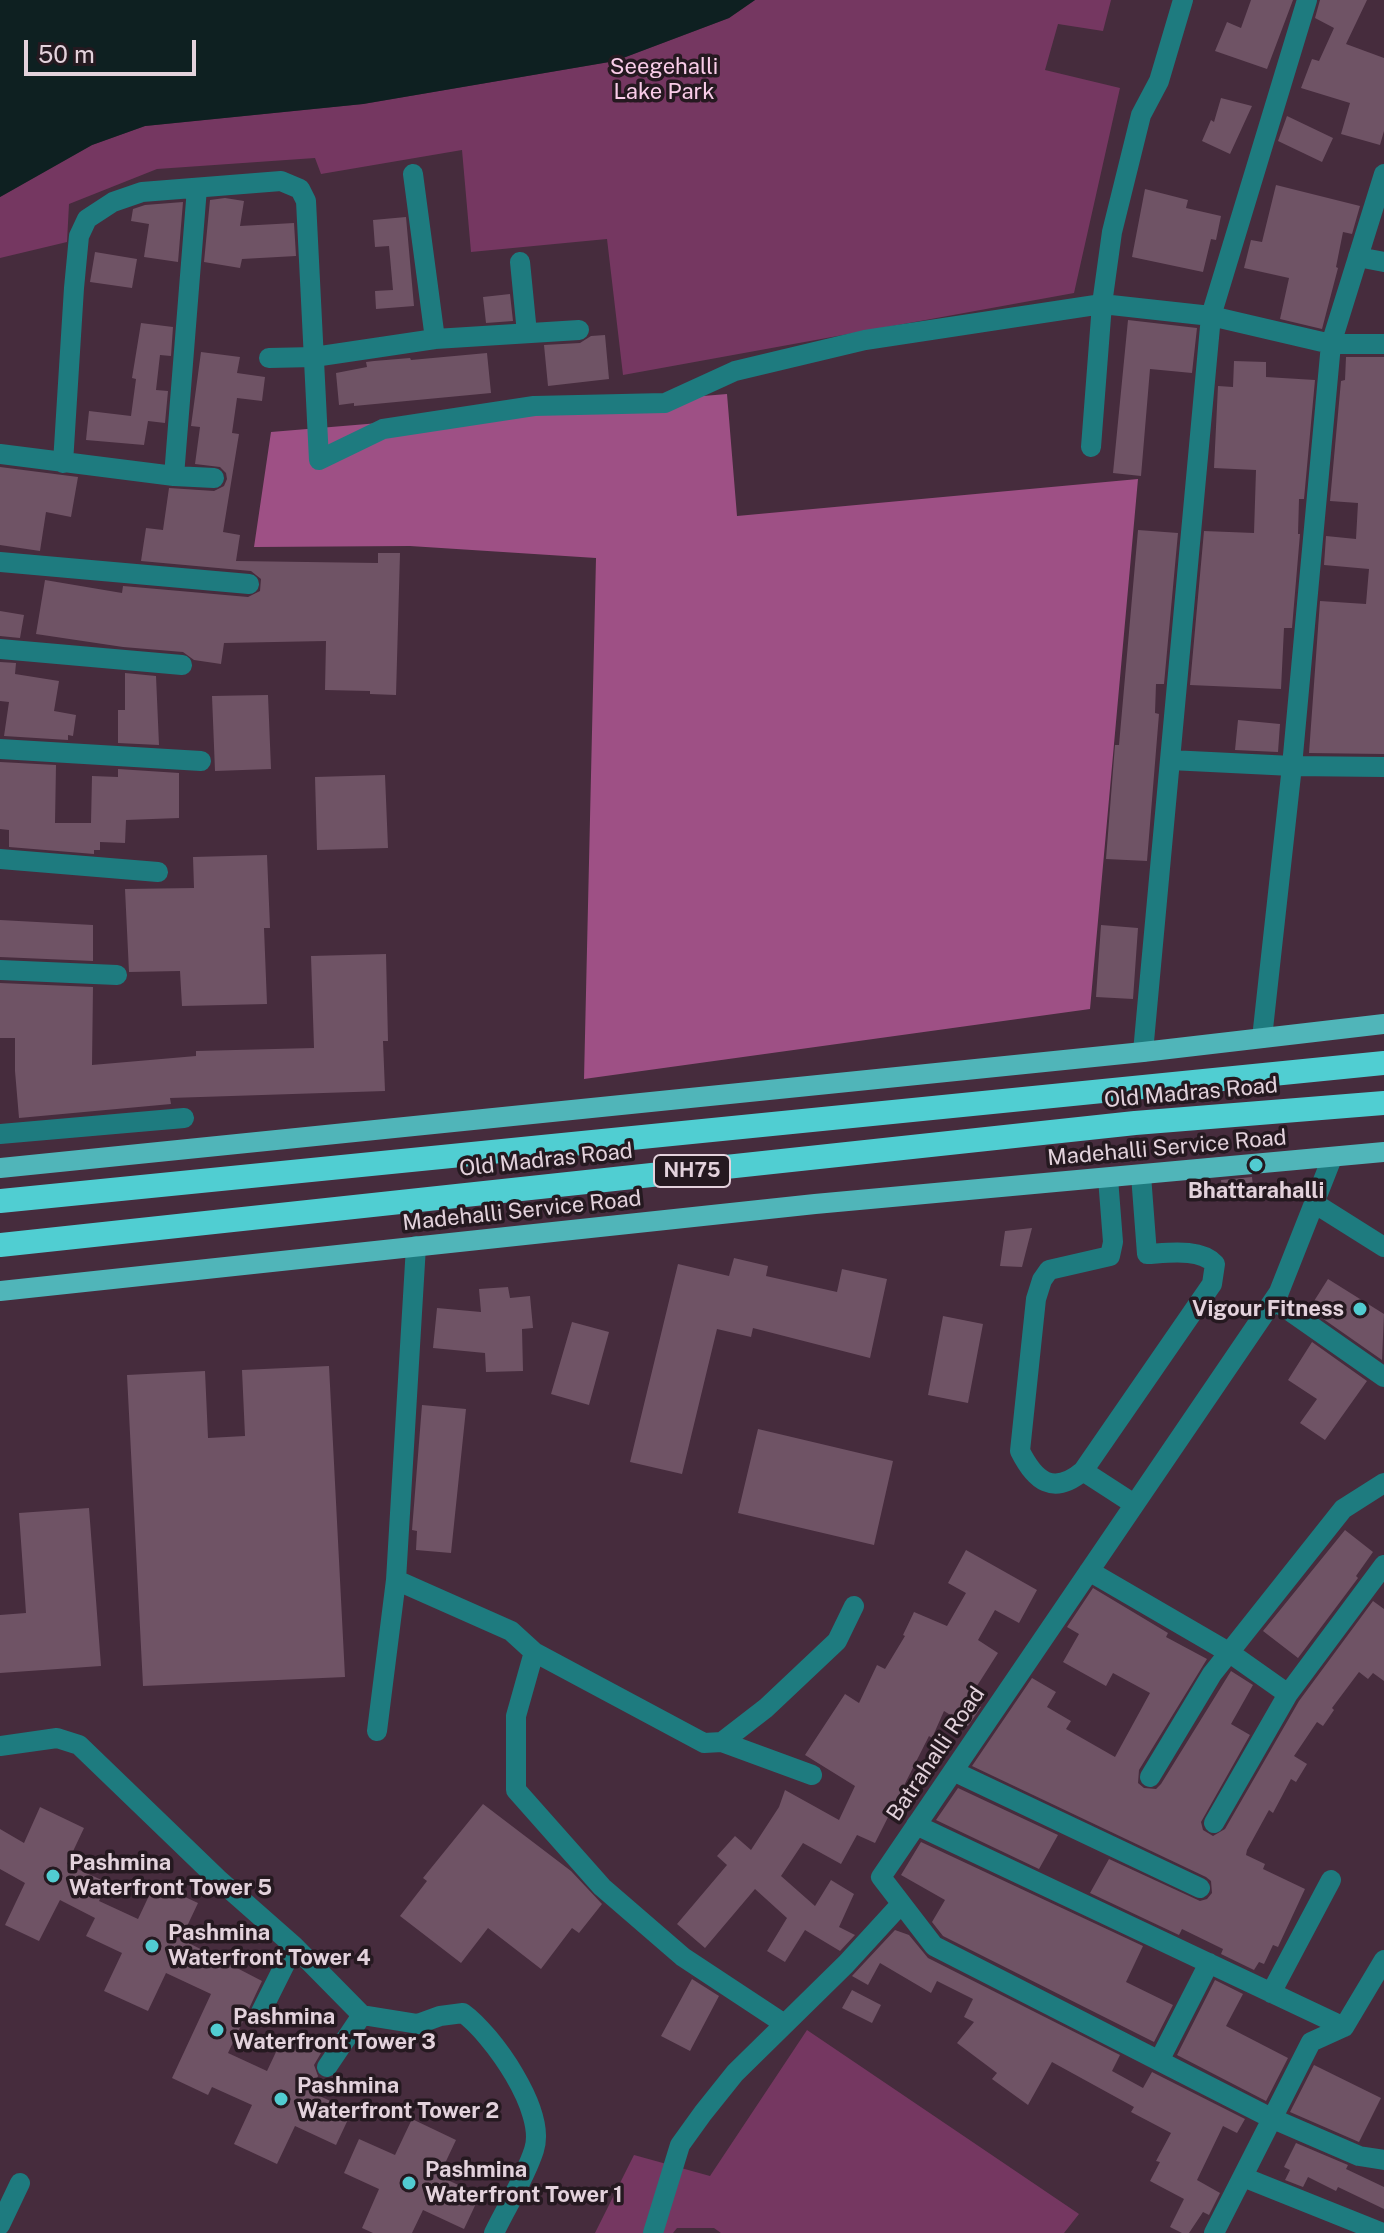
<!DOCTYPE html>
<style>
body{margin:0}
#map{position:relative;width:1384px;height:2233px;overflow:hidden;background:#462c3d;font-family:"Public Sans",sans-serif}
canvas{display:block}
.scale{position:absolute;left:24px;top:40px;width:172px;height:36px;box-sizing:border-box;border:4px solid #e3d2dc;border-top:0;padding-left:10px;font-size:24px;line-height:28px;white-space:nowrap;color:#e3d2dc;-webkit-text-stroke:6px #251920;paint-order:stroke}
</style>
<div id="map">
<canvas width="1384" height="2233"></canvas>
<div class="scale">50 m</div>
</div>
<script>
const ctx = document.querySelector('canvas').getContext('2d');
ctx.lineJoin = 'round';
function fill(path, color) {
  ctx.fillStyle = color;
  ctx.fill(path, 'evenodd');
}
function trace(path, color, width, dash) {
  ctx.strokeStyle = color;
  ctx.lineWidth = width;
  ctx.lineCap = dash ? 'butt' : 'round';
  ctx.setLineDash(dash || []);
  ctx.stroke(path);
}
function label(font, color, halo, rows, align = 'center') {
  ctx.font = font + ' "Public Sans",sans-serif';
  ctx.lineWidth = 7;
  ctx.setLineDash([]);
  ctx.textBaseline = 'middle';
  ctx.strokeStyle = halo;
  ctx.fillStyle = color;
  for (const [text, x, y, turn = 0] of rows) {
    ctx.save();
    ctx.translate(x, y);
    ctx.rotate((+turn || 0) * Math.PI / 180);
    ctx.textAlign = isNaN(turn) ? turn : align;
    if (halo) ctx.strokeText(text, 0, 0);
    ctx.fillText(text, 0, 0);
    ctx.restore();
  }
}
fill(new Path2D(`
 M755,0H1111L1103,31L1058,24L1045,70L1120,88L1074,293L623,375L607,239L471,252L462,150L321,174L315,158L157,169L69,204L67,242L0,258V197L92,145L145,126L363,104L615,61L729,18Z
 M807,2030L1079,2214L1064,2233H721L714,2228H677L673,2233H595L634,2155L710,2176Z`), '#753761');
fill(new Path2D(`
 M727,394L737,516L1138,479L1090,1009L584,1079L596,558L410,546L254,547L271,432Z`), '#9e5085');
fill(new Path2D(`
 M0,0H755L729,18L615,61L363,104L145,126L92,145L0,197Z`), '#0e2021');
fill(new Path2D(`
 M1251,0H1293L1267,69L1215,51L1227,22L1241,28Z
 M1320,0H1367L1346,44L1384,58V131L1380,145L1341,134L1350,103L1301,88L1312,59L1319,61L1334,28L1315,18Z
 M1221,98L1252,106L1230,154L1202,141L1211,120L1214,122Z
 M1287,116L1333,138L1322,162L1278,141Z
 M1276,185L1360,206L1352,234L1343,232L1336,267L1338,268L1322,329L1280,319L1289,278L1244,268L1251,240L1262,242Z
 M1145,189L1188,200L1186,208L1221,216L1216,240L1211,239L1203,272L1132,257Z
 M225,198L244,201L240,226L294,223L296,256L242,259L240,268L204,262L210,200Z
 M183,202L178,262L144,257L149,224L131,221L133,209L145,205Z
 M406,217L414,306L376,309L375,291L393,290L389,246L375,247L373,220Z
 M95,252L137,259L132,288L90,282Z
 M510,294L513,321L486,323L483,297Z
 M1128,320L1197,328L1192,373L1150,369L1141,476L1113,473Z
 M141,323L173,327L171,356L160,355L156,390L168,391L165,423L148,421L144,445L86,440L89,411L131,416L136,379L132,378Z
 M605,335L609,379L548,386L544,345L580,343L591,336Z
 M201,352L240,357L237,373L265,377L262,401L237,398L232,433L239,434L223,532L240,535L236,561L378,563V553H400L396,695L370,694V691L325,690L326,641L224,643L221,664L194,660L183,652L123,647L36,634L45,580L122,593L123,586L248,597L260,591L261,579L251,571L141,561L146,528L163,530L169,488L214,491L224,486L227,479L226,473L220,467L195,464L200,427L191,426Z
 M487,353L491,393L354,406V403L339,405L336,373L367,367L366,362L374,361L410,358L411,360Z
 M1346,357H1384V754L1309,753L1320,601L1366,604L1369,569L1324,565L1326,536L1356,539L1358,503L1330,501L1341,381L1345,380Z
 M1234,361L1266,362V377L1315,380L1304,499H1299L1298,534H1300L1292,628H1284L1281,689L1190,685L1204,531L1254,533L1256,470L1214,468L1218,386L1233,387Z
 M0,467L78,477L71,517L46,512L40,551L0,545Z
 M1138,530L1178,533L1164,684H1156L1155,713L1159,714L1147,861L1106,859L1115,745H1119Z
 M0,611L24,615L20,638L0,636Z
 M0,662L16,663L15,674L59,681L54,711L76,715L73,736L68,735V740L4,736L9,702L0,701Z
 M125,673L156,676L159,745L118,743V710H125Z
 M268,695L271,769L215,771L212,696Z
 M1238,720L1280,724L1278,752L1235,750Z
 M0,762L56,765L55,823H91L92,776L118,777V769L179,773V818L126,820L125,843L100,842V850H94V854L9,847V830L0,829Z
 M385,775L388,848L317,850L315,777Z
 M267,855L270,928H264L267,1004L182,1006L180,971L129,972L125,889L194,888L193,857Z
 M0,920L93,925V961L0,957Z
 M1101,925L1138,928L1133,999L1096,997Z
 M386,954L388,1041H383L385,1091L170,1098L171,1104L19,1118L15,1071V1038H0V983L93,987L92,1065L196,1056V1051L314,1048L311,956Z
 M1252,1177L1254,1195L1223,1199L1221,1180Z
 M1032,1228L1022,1267L1000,1266L1005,1231Z
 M734,1258L768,1266L766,1276L837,1292L842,1269L887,1279L870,1358L753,1328L751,1337L717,1329L682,1474L630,1462L678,1264L729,1276Z
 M1328,1279L1384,1314L1382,1360L1309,1309Z
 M508,1287L510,1298L530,1296L533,1328L522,1329L523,1371L486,1372L485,1353L433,1348L437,1308L481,1312L479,1289Z
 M943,1316L983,1324L968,1403L928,1395Z
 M572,1322L609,1332L589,1405L551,1394Z
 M1312,1342L1367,1381L1325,1440L1300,1423L1317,1399L1288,1380Z
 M329,1366L345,1677L143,1686L127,1375L205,1371L208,1438L245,1436L242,1370Z
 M422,1405L466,1409L451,1553L416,1550L417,1531L412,1530Z
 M758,1429L893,1461L874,1545L738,1513Z
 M89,1508L101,1666L0,1673V1615L26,1613L19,1513Z
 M1345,1530L1373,1552L1356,1576L1358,1578L1298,1658L1263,1631Z
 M966,1550L1037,1590L1019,1623L995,1610L978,1640L998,1653L968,1700L981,1707L968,1726L944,1711L932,1738L929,1736L875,1843L857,1835L841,1864L803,1843L781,1876L815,1906L831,1880L854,1894L839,1927L855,1935L840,1951L805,1930L785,1962L767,1951L787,1918L755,1889L705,1948L677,1924L727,1865L717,1856L735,1836L751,1850L779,1807L785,1790L839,1820L855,1786L805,1755L845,1694L859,1703L877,1665L885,1669L905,1636L903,1635L914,1612L947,1626L966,1593L948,1583Z
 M1093,1588L1168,1633L1166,1637L1207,1659L1139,1770L1138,1783L1144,1788L1156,1789L1161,1784L1231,1671L1253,1685L1231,1724L1250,1735L1201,1822L1203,1830L1213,1836L1225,1829L1299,1701L1373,1601L1384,1609V1681L1373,1673L1368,1679L1359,1672L1332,1708L1334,1710L1323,1726L1317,1722L1294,1756L1307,1764L1296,1782L1291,1779L1273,1813L1269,1810L1247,1850L1246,1855L1265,1864L1263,1869L1305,1889L1278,1947L1273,1945L1264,1964L1259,1962L1254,1970L1221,1954L1223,1949L1182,1929L1179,1935L1090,1893L1109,1859L1200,1901L1207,1899L1212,1893L1211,1881L1206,1877L972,1766L1032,1678L1056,1692L1047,1707L1071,1721L1066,1729L1115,1757L1150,1693L1113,1673L1106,1686L1063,1662L1079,1634L1067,1627Z
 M958,1788L1058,1835L1039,1869L936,1820Z
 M483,1804L571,1871L602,1904L579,1933L572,1928L541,1969L488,1928L461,1963L400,1916L427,1881L423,1878Z
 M40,1807L84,1828L67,1864L108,1883L99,1901L138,1919L155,1883L198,1903L181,1939L262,1981L228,2053L267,2071L284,2035L321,2053L314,2065L318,2076L311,2092L352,2111L336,2145L295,2126L277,2164L234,2144L252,2105L212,2087L208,2095L172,2078L211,1994L166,1973L148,2011L104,1991L122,1953L86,1936L95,1918L60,1900L39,1941L5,1925L25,1883L0,1869V1829L24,1843Z
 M921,1842L1143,1946L1126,1982L1173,2005L1154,2042L943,1936L932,1922L945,1900L901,1875Z
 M895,1930L909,1935L928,1958L1120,2055L1112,2071L1143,2088L1152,2072L1245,2119L1237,2133L1223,2126L1197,2180L1220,2193L1209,2215L1203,2212L1189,2233H1182L1170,2227L1184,2199L1150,2181L1160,2162L1156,2161L1171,2133L1131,2112L1134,2107L1052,2062L1028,2105L992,2079L997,2073L957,2043L974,2022L964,2017L973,1999L937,1981L931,1993L880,1963L868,1985L852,1976Z
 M692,1979L719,1996L690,2051L661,2036Z
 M1215,1980L1243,1994L1226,2026L1288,2058L1266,2101L1177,2055Z
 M852,1990L881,2005L872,2023L842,2008Z
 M1314,2065L1381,2098L1359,2142L1290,2112Z
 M412,2119L456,2140L439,2176L480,2195L464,2229L423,2210L412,2233H373L362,2228L379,2189L344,2173L359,2139L395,2155Z
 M1296,2143L1348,2165L1346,2169L1384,2187V2209L1338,2187L1336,2191L1308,2177L1303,2187L1285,2180L1290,2170L1284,2167Z`), '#6f5365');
trace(new Path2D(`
 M413,174L435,339
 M1358,257L1384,262
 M520,262L527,333
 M269,358L314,357L435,339L579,330
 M1091,447L1102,304L1112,232L1141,115L1159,81L1183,0
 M0,454L174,476L214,478
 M63,463L74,288L79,236L87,219L113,202L142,192L281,181L300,189L306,201L319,460L383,429L534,406L665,403L735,371L865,340L1102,304L1211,316L1331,344H1384
 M174,476L197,188
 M0,562L249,584
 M0,649L182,665
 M0,749L201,761
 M1170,760L1292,766L1384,767
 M0,859L158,872
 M0,970L117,975
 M1262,1038L1292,766L1331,344L1384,174
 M1143,1052L1211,316L1307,0
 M0,1134L184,1118
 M1332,1158L1279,1292L881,1877L934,1946L1271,2118L1359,2156L1384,2160
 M1108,1178L1113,1242L1110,1256L1049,1270L1042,1280L1036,1299L1020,1451C1035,1481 1053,1496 1083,1471L1212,1284L1215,1264C1200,1248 1168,1253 1147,1254L1141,1175
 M1314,1203L1384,1247
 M1274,1300L1384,1377
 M1083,1471L1134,1504
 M1089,1571L1230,1653L1288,1694L1214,1823
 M396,1580L511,1631L534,1652L516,1716V1790L602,1887L683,1957L783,2023
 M534,1652L704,1743L722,1742L766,1708L837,1641L854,1606
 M1288,1694L1384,1565
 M377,1731L396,1580L416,1246
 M722,1742L812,1775
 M0,1746L57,1738L79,1745L218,1879L294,1946L362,2015L418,2024L440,2016L463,2013C492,2034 547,2111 534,2150C525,2178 507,2206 494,2233
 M953,1771L1200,1888
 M1150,1777L1212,1674L1343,1509L1384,1483
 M916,1825L1344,2027
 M1271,1993L1331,1880
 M261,2012L294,1946
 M1159,2061L1209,1963
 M327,2067L362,2015
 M1243,2177L1383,2233
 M0,2225L20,2183
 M653,2233L680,2145L703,2113L735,2073L846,1964L901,1904
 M1214,2233L1311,2042L1344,2027L1384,1960`), '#1e7b7f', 20);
trace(new Path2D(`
 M0,1168L1143,1052L1384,1024
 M0,1291L815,1204L1384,1152`), '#50b5b9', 20);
trace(new Path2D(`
 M0,1201L1384,1063
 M0,1245L1135,1123L1384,1103`), '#50ced2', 24);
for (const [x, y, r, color] of [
 [1256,1165,8,"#51ccd1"],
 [1360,1309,8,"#51ccd1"],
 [53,1876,8,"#51ccd1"],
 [152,1946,8,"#51ccd1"],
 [217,2030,8,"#51ccd1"],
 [281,2099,8,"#51ccd1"],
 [409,2183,8,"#51ccd1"]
]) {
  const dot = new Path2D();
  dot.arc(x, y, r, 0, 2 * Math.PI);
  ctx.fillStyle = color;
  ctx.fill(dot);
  trace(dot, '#251920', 3);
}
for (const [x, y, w] of [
 [692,1171,76]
]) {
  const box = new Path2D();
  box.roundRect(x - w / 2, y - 16, w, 32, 6);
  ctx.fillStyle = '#251920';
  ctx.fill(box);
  trace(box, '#e3d2dc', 2);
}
label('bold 20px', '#e3d2dc', null, [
 ["NH75",692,1171]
]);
label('22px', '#f9cce8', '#251920', [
 ["Seegehalli",664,67],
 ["Lake Park",664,92]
]);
label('22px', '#e3d2dc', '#251920', [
 ["Old Madras Road",1191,1093,-5],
 ["Madehalli Service Road",1167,1148,-5],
 ["Old Madras Road",546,1160,-6],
 ["Madehalli Service Road",522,1211,-6],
 ["Batrahalli Road",936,1754,-56]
]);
label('bold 22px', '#e3d2dc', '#251920', [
 ["Bhattarahalli",1256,1191,"center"],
 ["Vigour Fitness",1344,1309,"right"],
 ["Pashmina",69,1863],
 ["Waterfront Tower 5",69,1888],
 ["Pashmina",168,1933],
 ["Waterfront Tower 4",168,1958],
 ["Pashmina",233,2017],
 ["Waterfront Tower 3",233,2042],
 ["Pashmina",297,2086],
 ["Waterfront Tower 2",297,2111],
 ["Pashmina",425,2170],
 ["Waterfront Tower 1",425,2195]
], 'left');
</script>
